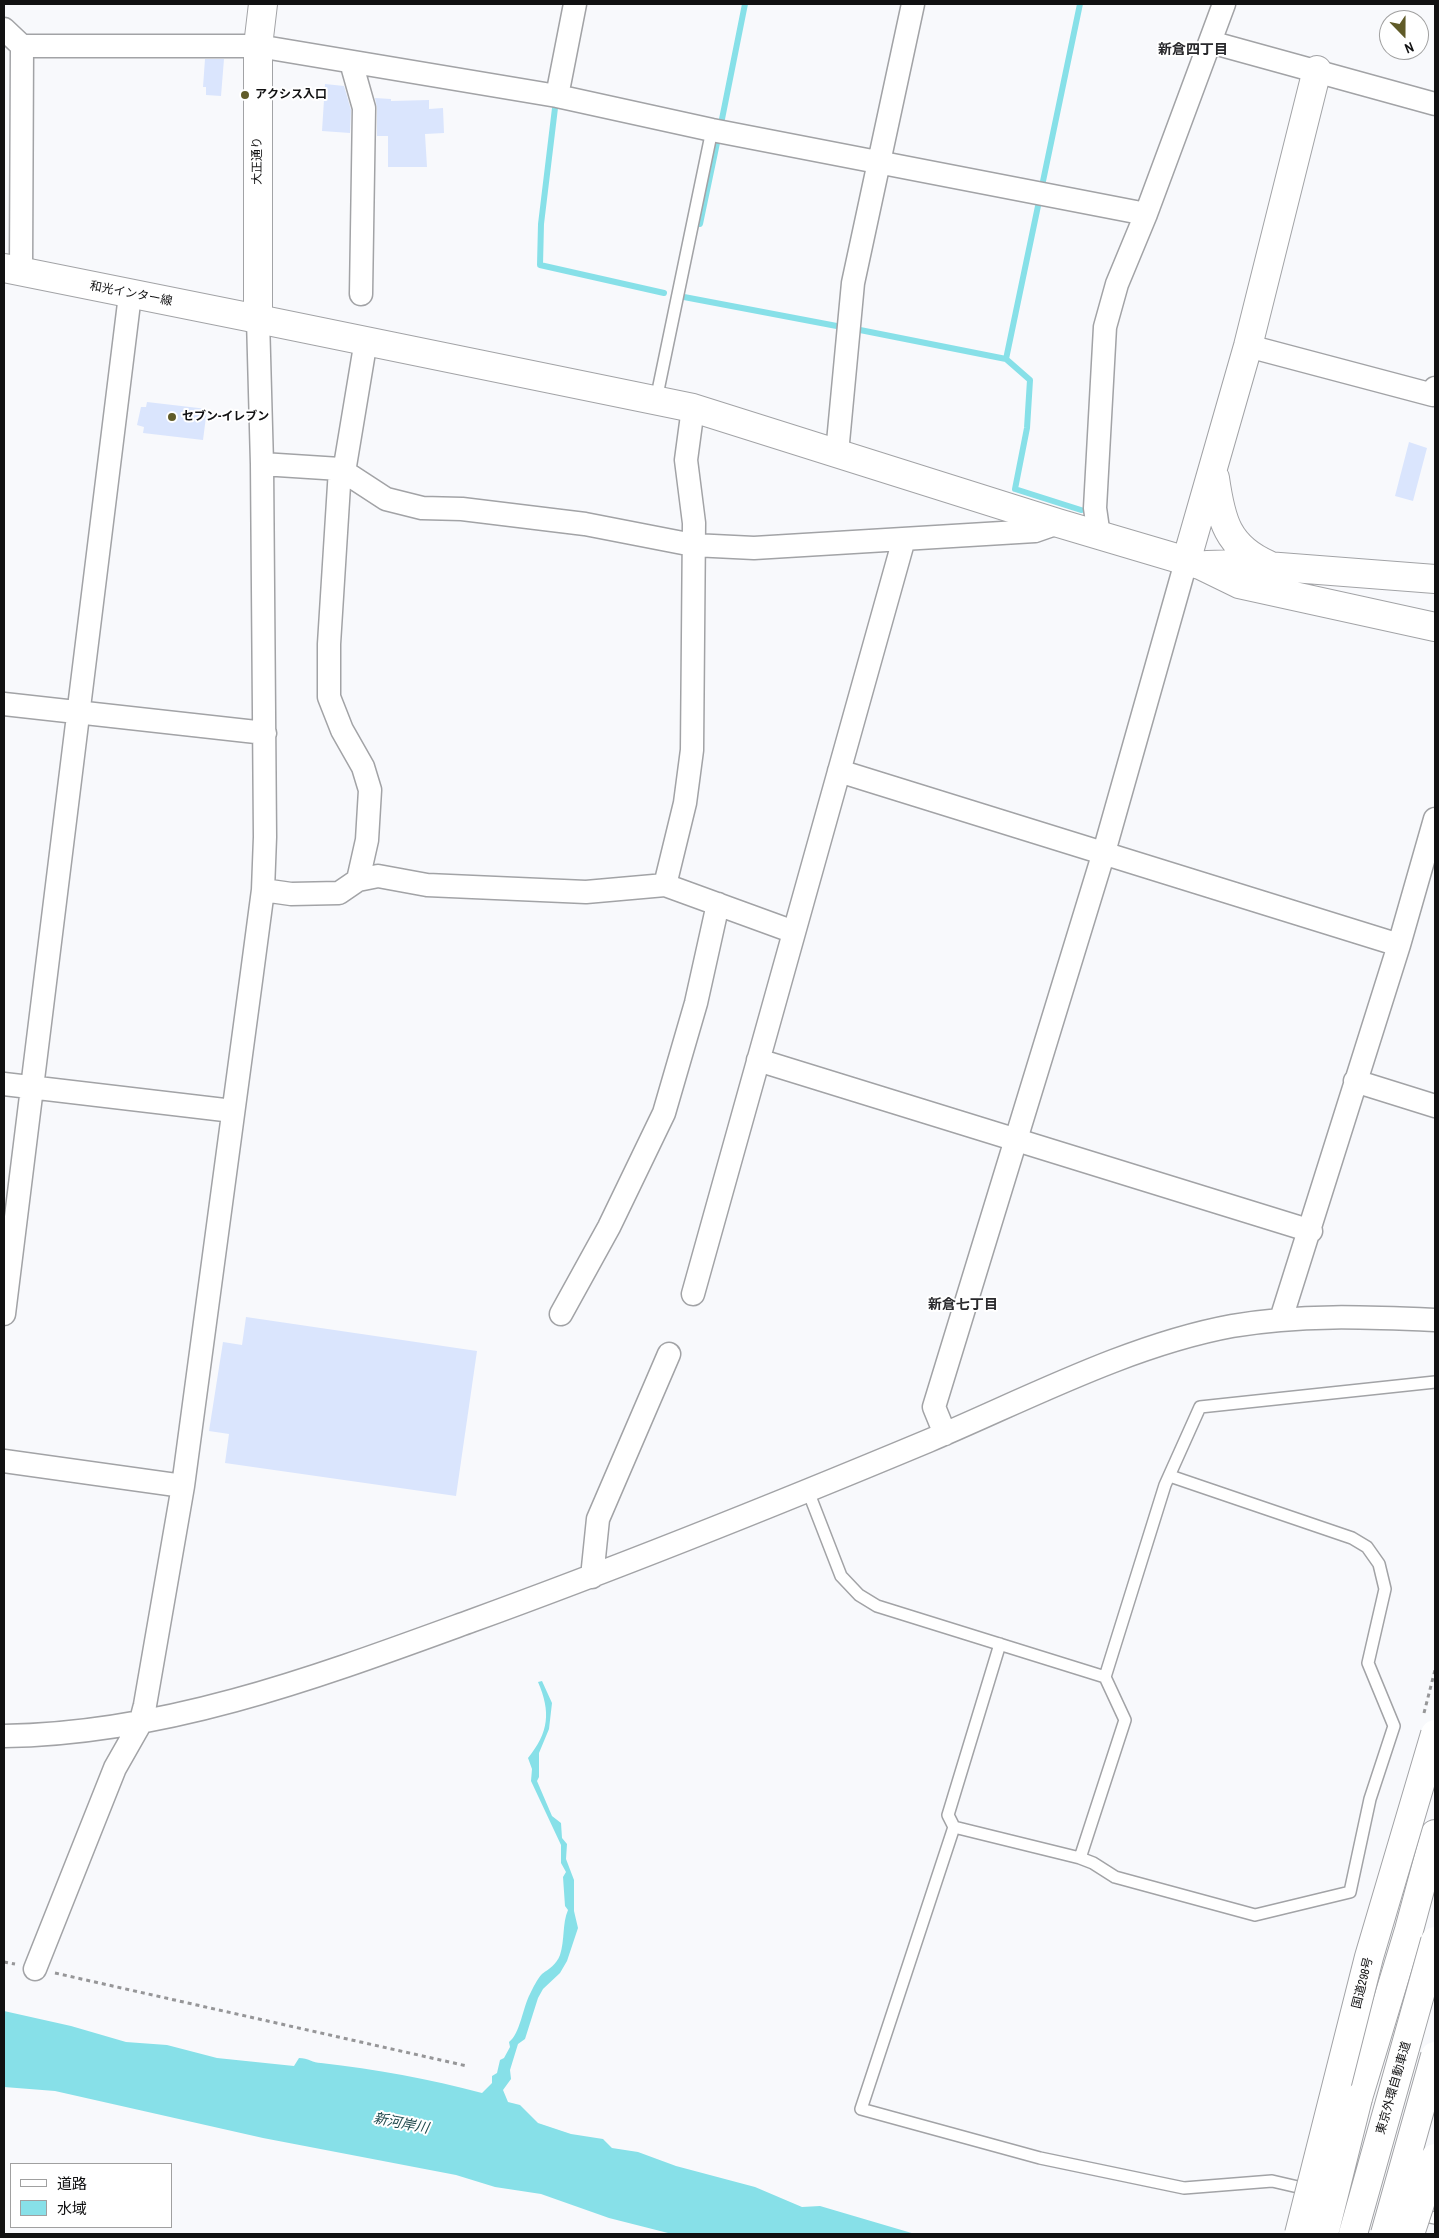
<!DOCTYPE html>
<meta charset="utf-8">
<style>
body{margin:0}
#map{position:relative;width:1439px;height:2238px;overflow:hidden;background:#f8f9fc;font-family:"Archivo Narrow","Noto Sans JP",sans-serif}
canvas{display:block}
.frame{position:absolute;inset:0;border:5px solid #111112;pointer-events:none}
.legend{position:absolute;left:10px;top:2163px;width:162px;height:65px;box-sizing:border-box;background:#fff;border:1px solid #a0a0a0;margin:0;padding:6px 9px;list-style:none;font-size:15px;color:#111112}
.legend li{display:flex;align-items:center;gap:10px;height:25px}
.legend b{width:25px;border:1px solid #a0a0a0}
.north{position:absolute;left:1379px;top:10px;width:50px;height:50px;box-sizing:border-box;background:#fff;border:1px solid #a0a0a0;border-radius:50%;rotate:158deg;font-size:14px;font-weight:700;line-height:20px;text-align:center;color:#111112}
.north::after{content:'';display:block;margin:auto;width:18px;height:22px;background:#605b28;clip-path:polygon(50% 0,100% 100%,50% 72%,0 100%)}
</style>
<div id="map">
<canvas width="1439" height="2238"></canvas>
<div class="frame"></div>
<ul class="legend">
<li><b style="height:6px;background:#fff"></b>道路</li>
<li><b style="height:14px;background:#87e0e8"></b>水域</li>
</ul>
<div class="north">N</div>
</div>
<script>
const ctx = document.querySelector('canvas').getContext('2d');
ctx.lineJoin = 'round';
function fill(path, color) {
  ctx.fillStyle = color;
  ctx.fill(path, 'evenodd');
}
function trace(path, color, width, dash) {
  ctx.strokeStyle = color;
  ctx.lineWidth = width;
  ctx.lineCap = dash ? 'butt' : 'round';
  ctx.setLineDash(dash || []);
  ctx.stroke(path);
}
function label(font, color, halo, rows, align = 'center') {
  ctx.font = font + ' "Archivo Narrow","Noto Sans JP",sans-serif';
  ctx.lineWidth = 4;
  ctx.setLineDash([]);
  ctx.textBaseline = 'middle';
  ctx.strokeStyle = halo;
  ctx.fillStyle = color;
  for (const [text, x, y, turn = 0] of rows) {
    ctx.save();
    ctx.translate(x, y);
    ctx.rotate((+turn || 0) * Math.PI / 180);
    ctx.textAlign = isNaN(turn) ? turn : align;
    if (halo) ctx.strokeText(text, 0, 0);
    ctx.fillText(text, 0, 0);
    ctx.restore();
  }
}
fill(new Path2D(`
 M542,1681L552,1703L549,1729L539,1753V1777L537,1781L552,1816L561,1823L562,1838L567,1844L566,1859L574,1880V1911L578,1928L567,1961L560,1973L543,1989L538,1998L525,2039L518,2044L510,2070L511,2079L503,2090L508,2102L520,2105L538,2123L571,2134L603,2139L612,2148L638,2152L676,2166L755,2187L802,2207L820,2206L915,2234H672L609,2218L541,2194L495,2187L456,2175L263,2138L55,2091L4,2087V2011L71,2026L126,2042L167,2045L217,2058L294,2066L299,2058C308,2058 313,2063 321,2063C375,2069 430,2079 482,2093L492,2083V2076L497,2073L500,2060L504,2058L510,2047L509,2042C520,2034 523,2007 530,1994C533,1988 537,1979 542,1974C550,1968 556,1965 560,1955C565,1940 562,1924 568,1910L565,1906L563,1877L566,1872L561,1863V1845L531,1781L532,1769L528,1758C549,1732 551,1712 538,1682Z`), '#87e0e8');
trace(new Path2D(`
 M555,108L541,224L540,265L664,293
 M722,119L745,4
 M1042,186L1080,4
 M700,224L717,143
 M684,297L842,327
 M860,330L1006,359L1030,380L1027,428L1015,489L1081,510
 M1006,359L1038,206`), '#87e0e8', 6);
fill(new Path2D(`
 M205,59H224L221,96L206,95V87H203Z
 M325,84L344,86L351,110L350,133L322,131Z
 M375,98L391,99V101L429,100V109L443,108L444,133L425,134L427,167H388V136H377V108Z
 M147,402L207,409L203,440L143,433L144,427L137,425L141,407H146Z
 M1409,442L1427,448L1413,501L1395,496Z
 M246,1317L477,1351L456,1496L225,1463L229,1434L209,1431L223,1342L242,1345Z`), '#dae5fd');
const service = new Path2D(`
 M656,400L712,130
 M808,1491L841,1576L859,1595L877,1606L1105,1677L1165,1485L1200,1407L1435,1382
 M1000,1644L948,1815L954,1827L1080,1858L1125,1720L1105,1677
 M954,1827L861,2109L1040,2158L1184,2188L1272,2181L1311,2190
 M1080,1858L1093,1863L1115,1877L1255,1915L1350,1892L1370,1799L1394,1726L1368,1663L1385,1589L1379,1564L1367,1547L1352,1538L1170,1476
 M1416,2214L1435,2218`);
const minor = new Path2D(`
 M4,29L22,46L21,271
 M1210,42L1435,104
 M22,46H258L557,96L712,130L1146,214
 M351,62L364,108L361,294
 M557,96L575,4
 M1248,346L1433,395L1435,388
 M837,453L853,283L913,4
 M262,464L340,469L386,499L422,508L462,509L585,524L693,545L754,548L1035,531L1058,523
 M340,469L329,644V697L342,730L363,767L370,790L367,840L358,880
 M344,472L366,340
 M1099,536L1095,508L1105,327L1117,284L1146,214L1224,4
 M4,704L265,733
 M839,771L1399,945
 M665,885L685,803L692,750L694,523L686,460L693,408
 M263,890L291,894L339,893L358,880L378,876L427,885L586,892L665,885L794,932
 M758,1060L1311,1231
 M1355,1081L1435,1106
 M4,1084L233,1111
 M693,1294L904,539
 M4,1314L130,295
 M561,1314L609,1227L664,1113L696,1003L718,904
 M1281,1319L1399,945L1435,819
 M945,1434L934,1407L1104,852L1186,562
 M4,1461L183,1486
 M592,1577L598,1519L669,1354
 M4,1736C166,1734 320,1676 471,1621C625,1565 777,1504 928,1441C1025,1400 1129,1345 1232,1326C1300,1314 1367,1317 1435,1320
 M35,1969L115,1768L140,1724L145,1705L183,1486L252,973L263,890L265,837L262,464L258,319`);
const tertiary = new Path2D(`
 M258,319L693,408L1058,523L1200,565L1239,584L1435,627
 M1215,478C1221,520 1227,547 1269,565
 M1186,562L1248,346L1317,70
 M1207,565L1241,564L1435,579`);
const primary = new Path2D(`
 M4,268L258,319V46L263,4`);
const motorway = new Path2D(`
 M1358,2098L1409,1930L1435,1834`);
trace(service, '#a2a3a6', 14);
trace(minor, '#a2a3a6', 25);
trace(tertiary, '#a2a3a6', 30);
trace(primary, '#a2a3a6', 30);
trace(motorway, '#a2a3a6', 30);
trace(new Path2D(`
 M4,1962L15,1964
 M55,1973L467,2066`), '#969698', 3, [4, 4]);
trace(service, '#fff', 11);
trace(minor, '#fff', 22);
trace(tertiary, '#fff', 28);
trace(primary, '#fff', 28);
trace(motorway, '#fff', 28);
const trunkBridge = new Path2D(`
 M1299,2234L1369,1957L1435,1734`);
const motorwayBridge = new Path2D(`
 M1324,2234L1358,2098
 M1353,2234L1435,1941
 M1385,2234L1435,2056
 M1410,2234L1435,2158`);
trace(trunkBridge, '#a2a3a6', 30, []);
trace(motorwayBridge, '#a2a3a6', 30, []);
trace(new Path2D(`
 M1424,1713L1435,1670`), '#969698', 3, [4, 4]);
trace(trunkBridge, '#fff', 28);
trace(motorwayBridge, '#fff', 28);
for (const [x, y, r, color] of [
 [245,95,5,"#605b28"],
 [172,417,5,"#605b28"]
]) {
  const dot = new Path2D();
  dot.arc(x, y, r, 0, 2 * Math.PI);
  ctx.fillStyle = color;
  ctx.fill(dot);
  trace(dot, '#fff', 2);
}
label('bold 12px', '#111112', '#fff', [
 ["アクシス入口",255,95],
 ["セブン-イレブン",182,417]
], 'left');
label('12px', '#111112', '#fff', [
 ["大正通り",258,161,-90],
 ["和光インター線",131,294,11],
 ["国道298号",1363,1983,-76],
 ["東京外環自動車道",1394,2088,-74]
]);
label('bold 14px', '#29292c', '#fff', [
 ["新倉四丁目",1193,50],
 ["新倉七丁目",963,1305]
]);
label('italic 14px', '#214a4e', '#fff', [
 ["新河岸川",401,2124,11]
]);
</script>
